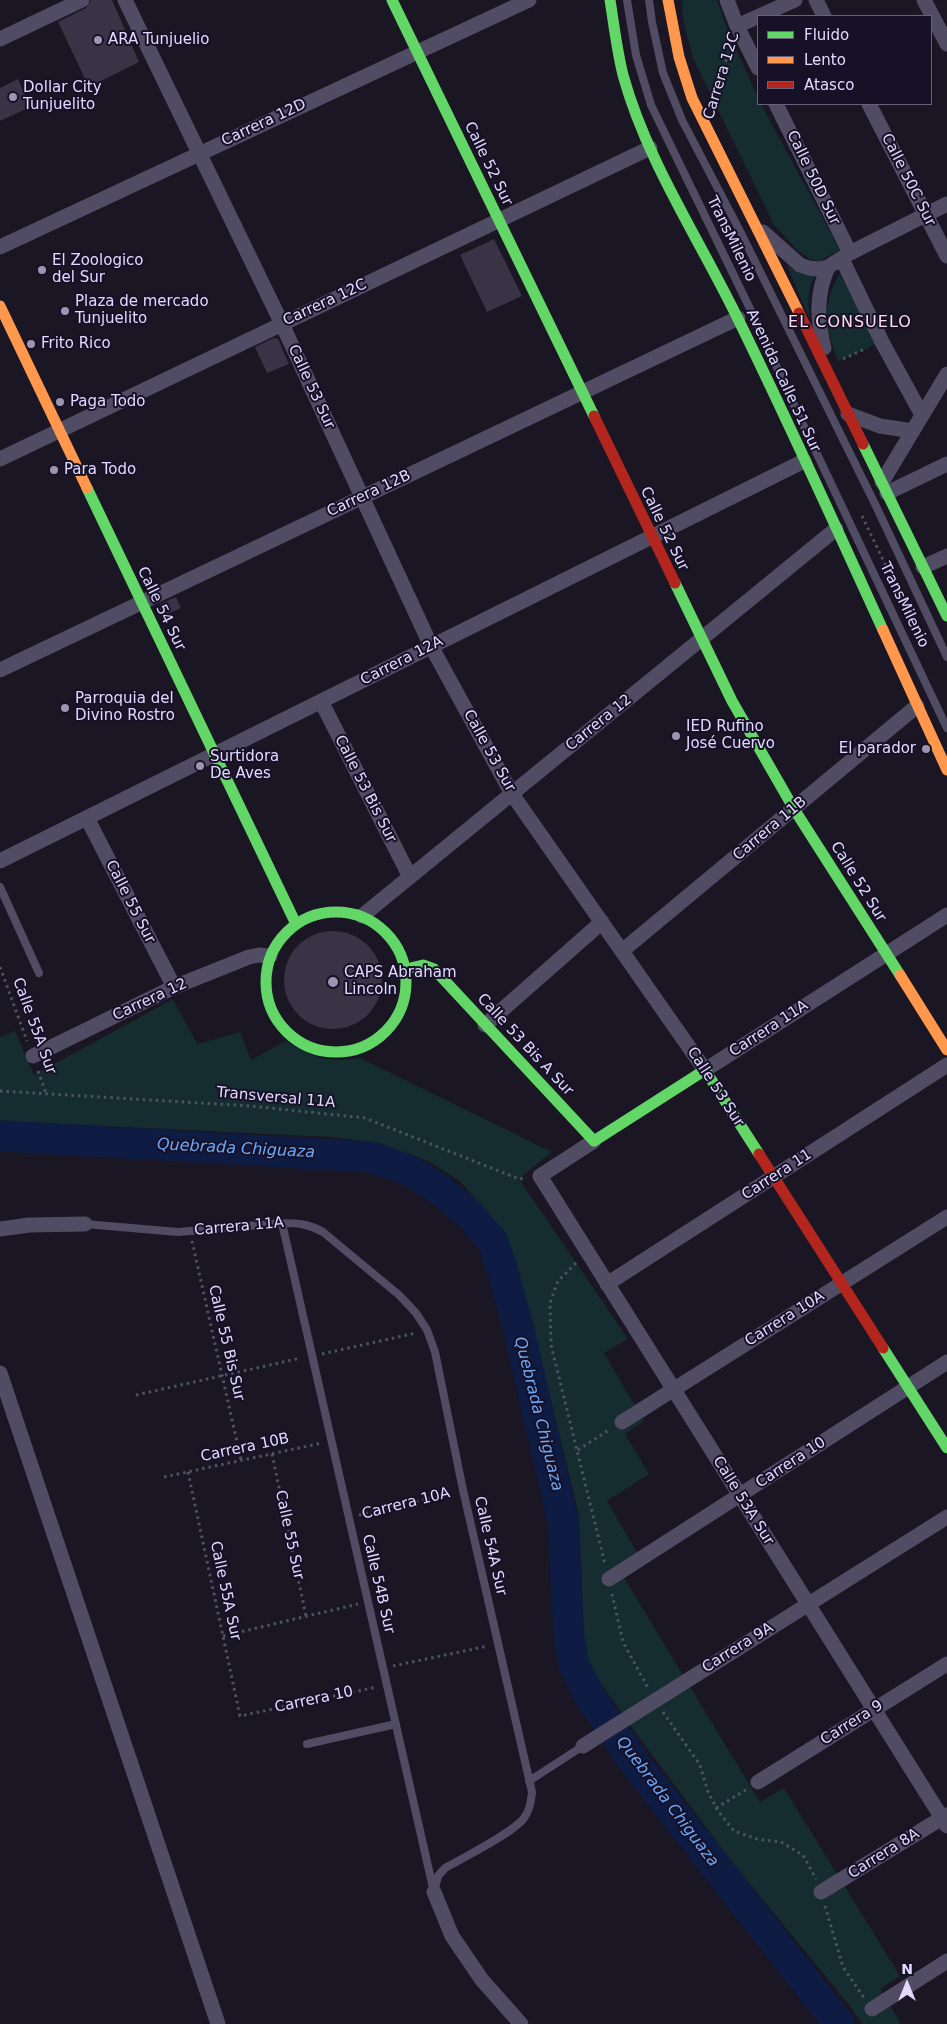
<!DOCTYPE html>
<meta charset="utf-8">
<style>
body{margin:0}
#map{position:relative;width:947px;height:2024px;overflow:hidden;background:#1a1623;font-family:"DejaVu Sans",sans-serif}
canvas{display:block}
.legend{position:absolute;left:757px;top:15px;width:175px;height:90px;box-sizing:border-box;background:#171128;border:1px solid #68617e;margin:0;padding:6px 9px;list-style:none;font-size:15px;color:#e1d9fe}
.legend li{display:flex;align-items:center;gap:10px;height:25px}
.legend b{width:25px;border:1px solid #68617e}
.north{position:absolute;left:882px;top:1959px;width:50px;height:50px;-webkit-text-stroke:4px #171128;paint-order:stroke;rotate:0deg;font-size:14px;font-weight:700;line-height:20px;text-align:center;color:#e1d9fe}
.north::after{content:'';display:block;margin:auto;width:18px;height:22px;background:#e1d9fe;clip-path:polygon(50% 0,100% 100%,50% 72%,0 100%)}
</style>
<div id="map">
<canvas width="947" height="2024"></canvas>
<ul class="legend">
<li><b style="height:6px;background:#63d668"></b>Fluido</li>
<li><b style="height:6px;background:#ff974d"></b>Lento</li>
<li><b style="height:6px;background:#b3261e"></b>Atasco</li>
</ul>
<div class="north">N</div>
</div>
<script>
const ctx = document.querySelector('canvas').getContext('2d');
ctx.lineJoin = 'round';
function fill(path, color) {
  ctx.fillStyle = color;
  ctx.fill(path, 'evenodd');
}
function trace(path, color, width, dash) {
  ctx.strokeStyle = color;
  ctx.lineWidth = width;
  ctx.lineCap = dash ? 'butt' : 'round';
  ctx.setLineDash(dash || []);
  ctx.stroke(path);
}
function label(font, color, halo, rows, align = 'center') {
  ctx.font = font + ' "DejaVu Sans",sans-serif';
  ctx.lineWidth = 4;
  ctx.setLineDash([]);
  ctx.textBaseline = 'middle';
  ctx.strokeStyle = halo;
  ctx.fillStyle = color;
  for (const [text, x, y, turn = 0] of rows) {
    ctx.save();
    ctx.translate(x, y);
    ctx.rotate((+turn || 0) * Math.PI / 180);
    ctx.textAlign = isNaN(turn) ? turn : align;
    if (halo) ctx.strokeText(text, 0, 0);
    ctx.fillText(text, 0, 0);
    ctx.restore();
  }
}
fill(new Path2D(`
 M682,0H717L729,34L758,97V104H761L840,250L819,261L810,259L796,249L774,225L693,58L683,20Z
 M787,266L806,275H816C806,289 809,304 810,320Z
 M840,274L878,343L838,361C826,329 820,304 840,274Z
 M173,999L197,1044L240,1032L251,1060L286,1041C313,1058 327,1063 360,1058L552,1152L519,1179L628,1339L604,1353L644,1421L625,1434L649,1474L607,1501L638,1554L618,1568L760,1802L784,1788L900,1976L880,1989L901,2024H862L849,2005L731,1861L632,1728L591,1669L581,1633L582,1590L579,1516L529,1310L502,1231L461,1182L428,1161L379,1143L331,1137L0,1121V1037L15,1031L34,1075Z`), '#152c30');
trace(new Path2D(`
 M0,1136L370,1157L406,1169L442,1191L472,1217L493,1242L502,1268L518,1327L563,1521L569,1637L574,1665L589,1695L634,1762L839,2024`), '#0e1b42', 31);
fill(new Path2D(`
 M91,0H112L139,62L89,87L58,22L86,8Z
 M18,79L30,107L0,121V88Z
 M494,239L522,296L487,312L460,255Z
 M274,338L278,339L289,364L267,373L255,347Z
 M176,597L181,608L162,616L159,610L160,604Z
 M284 980a49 49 0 1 1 98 0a49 49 0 1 1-98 0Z`), '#393445');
trace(new Path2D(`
 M714,99L730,48
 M843,359L867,348
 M862,516L899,593
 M0,967L27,1041
 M38,1071L46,1093
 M0,1091L251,1106L365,1118L519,1179L527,1178
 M192,1241L241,1460
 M576,1263L558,1281L550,1303L551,1345L605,1564
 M322,1354L416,1333
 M136,1395L301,1358
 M578,1450L609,1430
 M272,1454L306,1616
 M188,1472L240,1716L377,1687
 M164,1477L322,1443
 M359,1515L453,1493
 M612,1594L623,1642L648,1688
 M223,1636L358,1604
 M393,1666L488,1646
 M663,1712L700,1765L708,1792L718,1811L734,1831L757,1839L781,1842L803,1855L816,1879
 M716,1808L747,1789
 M825,1906L843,1967L864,1998`), '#4a5464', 3, [2.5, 4]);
trace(new Path2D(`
 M627,0L636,55L651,105L755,319L799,416L947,728
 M649,0L652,22L663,73L682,120L741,233L875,504L947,657
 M0,887L39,973
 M282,1223L433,1888
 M85,1224L178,1232L282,1223C298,1223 309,1224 323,1232L399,1295L416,1313L427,1330L435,1352L463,1490L532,1792C531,1801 530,1810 524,1818C513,1833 463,1858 445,1868L438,1876L434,1892
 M307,1744L396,1724
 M529,1781L583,1746`), '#504c63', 8);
trace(new Path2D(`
 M125,0L282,324L431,646L512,794L705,1070L947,915
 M727,0L737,26L758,68
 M816,0L824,16
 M924,0L947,44
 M737,26L795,0
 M0,39L82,0
 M776,104L850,253
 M869,104L947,256
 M763,232L800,265L809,268L819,269L828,267L850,253L947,204
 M0,247L529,0
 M842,259L882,342L922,415
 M824,348C817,320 816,294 828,267
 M848,414L880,426L913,431
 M0,459L650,148
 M882,482L947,374
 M887,493L947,464
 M923,567L947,556
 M0,670L738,318
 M321,701L410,877
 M87,818L174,987
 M0,861L804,461
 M362,916L836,529
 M622,951L917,706
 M485,1025L602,922
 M33,1056L174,987L249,957L259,955L270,956
 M594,1141L540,1176L947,1826
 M0,1229L29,1225L85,1224
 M607,1284L947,1065
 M0,1373L218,2024
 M622,1422L947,1217
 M609,1579L947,1362
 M583,1746L947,1517
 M758,1782L947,1664
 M434,1892L452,1936L482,1980L521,2024
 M821,1892L947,1815
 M872,2009L947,1961`), '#504c63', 15);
trace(new Path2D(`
 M392,0L594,416
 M610,0C614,25 617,51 623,75C647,162 700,240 739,321C789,423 836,527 883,630
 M863,444L947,616
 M87,488L296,924
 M675,583L732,701L794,809L900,975
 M266 982a70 70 0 1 1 140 0a70 70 0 1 1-140 0Z
 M406,969L423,965L434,969L594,1141L705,1070L759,1154
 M883,1348L947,1448`), '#63d668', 11);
trace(new Path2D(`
 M668,0L679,57L692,98L799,313
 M0,306L87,488
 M883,630L947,770
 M900,975L947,1050`), '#ff974d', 11);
trace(new Path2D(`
 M799,313L863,444
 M594,416L675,583
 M759,1154L883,1348`), '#b3261e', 11);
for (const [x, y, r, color] of [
 [98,40,5,"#9b95b1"],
 [13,97,5,"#9b95b1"],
 [42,270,5,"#9b95b1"],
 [65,311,5,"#9b95b1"],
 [31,344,5,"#9b95b1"],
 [60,402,5,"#9b95b1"],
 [54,470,5,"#9b95b1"],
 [65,708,5,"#9b95b1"],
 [676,736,5,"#9b95b1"],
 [926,749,5,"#9b95b1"],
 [200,766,5,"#9b95b1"],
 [333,982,6,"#9b95b1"]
]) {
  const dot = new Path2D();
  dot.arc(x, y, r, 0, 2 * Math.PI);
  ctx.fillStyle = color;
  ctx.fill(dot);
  trace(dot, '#171128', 2);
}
label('15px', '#e1d9fe', '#171128', [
 ["ARA Tunjuelio",108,40],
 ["Dollar City",23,88],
 ["Tunjuelito",23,105],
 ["El Zoologico",52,261],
 ["del Sur",52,278],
 ["Plaza de mercado",75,302],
 ["Tunjuelito",75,319],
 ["Frito Rico",41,344],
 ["Paga Todo",70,402],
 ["Para Todo",64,470],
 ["Parroquia del",75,699],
 ["Divino Rostro",75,716],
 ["IED Rufino",686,727],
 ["José Cuervo",686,744],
 ["El parador",916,749,"right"],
 ["Surtidora",210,757],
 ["De Aves",210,774],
 ["CAPS Abraham",344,973],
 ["Lincoln",344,990]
], 'left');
label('15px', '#e1d9fe', '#171128', [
 ["Carrera 12C",722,76,-73],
 ["Carrera 12D",264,123,-25],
 ["Calle 52 Sur",488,164,64],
 ["Calle 50D Sur",813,178,64],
 ["Calle 50C Sur",908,180,63],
 ["TransMilenio",731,239,64],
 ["Carrera 12C",325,303,-25],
 ["Avenida Calle 51 Sur",783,381,65],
 ["Calle 53 Sur",311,387,65],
 ["Carrera 12B",369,494,-25],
 ["Calle 52 Sur",664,529,64],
 ["TransMilenio",904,605,64],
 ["Calle 54 Sur",161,609,64],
 ["Carrera 12A",402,661,-27],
 ["Carrera 12",599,723,-39],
 ["Calle 53 Sur",489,751,61],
 ["Calle 53 Bis Sur",365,789,63],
 ["Carrera 11B",770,829,-40],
 ["Calle 52 Sur",858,882,58],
 ["Calle 55 Sur",130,902,63],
 ["Carrera 12",150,1000,-25],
 ["Calle 55A Sur",34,1026,70],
 ["Carrera 11A",769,1029,-33],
 ["Calle 53 Bis A Sur",525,1045,47],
 ["Calle 53 Sur",715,1087,57],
 ["Transversal 11A",276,1098,5],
 ["Carrera 11",777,1175,-33],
 ["Carrera 11A",239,1227,-5],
 ["Carrera 10A",785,1319,-32],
 ["Calle 55 Bis Sur",226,1343,77],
 ["Carrera 10B",245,1448,-12],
 ["Carrera 10",791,1463,-33],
 ["Calle 53A Sur",743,1501,58],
 ["Carrera 10A",406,1504,-14],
 ["Calle 55 Sur",289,1535,78],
 ["Calle 54A Sur",490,1546,77],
 ["Calle 54B Sur",378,1584,77],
 ["Calle 55A Sur",225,1591,78],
 ["Carrera 9A",738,1648,-32],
 ["Carrera 10",314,1700,-12],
 ["Carrera 9",852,1723,-32],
 ["Carrera 8A",884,1854,-32]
]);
ctx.letterSpacing = '1px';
label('16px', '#fedbed', '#171128', [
 ["EL CONSUELO",850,323]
]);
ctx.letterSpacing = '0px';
label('italic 16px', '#6ba8f9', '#171128', [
 ["Quebrada Chiguaza",236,1149,3],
 ["Quebrada Chiguaza",538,1414,76],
 ["Quebrada Chiguaza",667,1802,53]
]);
</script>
